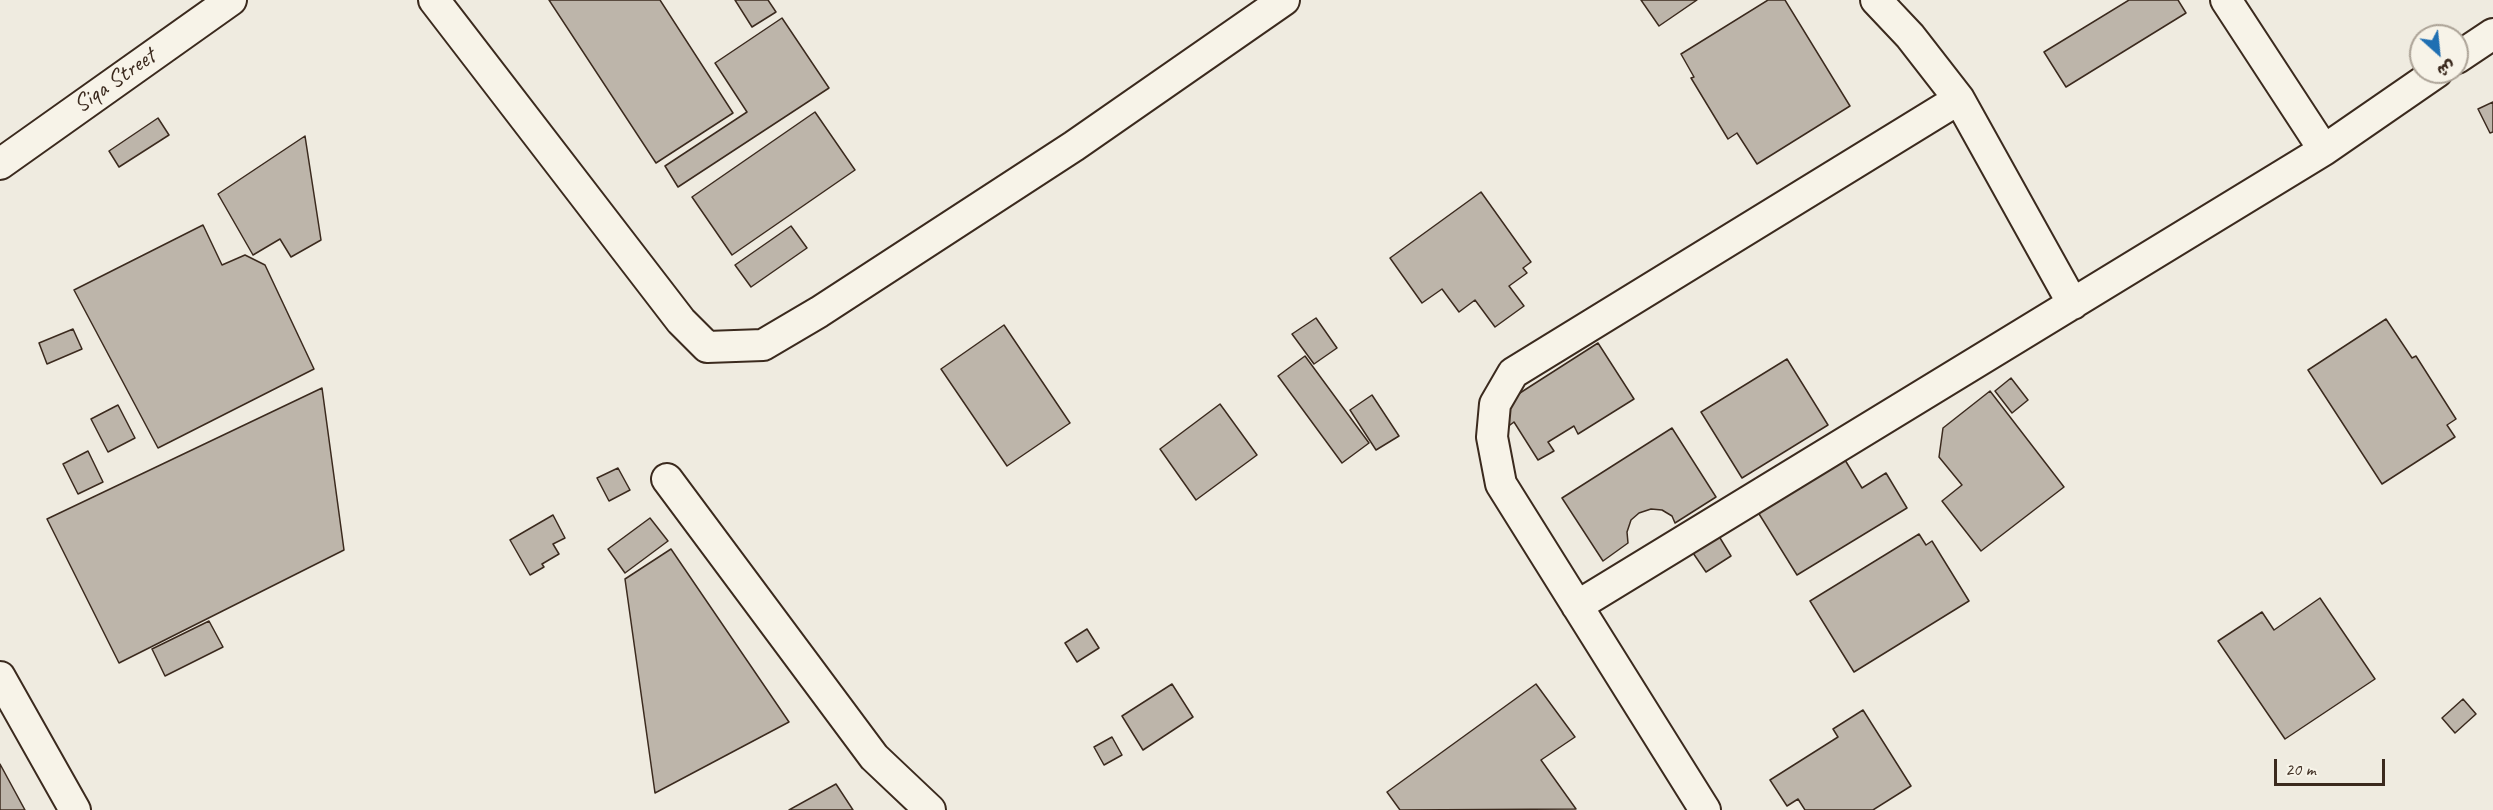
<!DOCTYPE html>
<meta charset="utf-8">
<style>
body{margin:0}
#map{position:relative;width:2493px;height:810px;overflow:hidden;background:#efebe0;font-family:Caveat,"Playpen Sans Arabic",sans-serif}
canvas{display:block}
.north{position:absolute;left:2409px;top:24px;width:60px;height:60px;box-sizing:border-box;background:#f7f3e8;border:2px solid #aca397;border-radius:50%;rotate:153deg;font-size:16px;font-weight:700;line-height:24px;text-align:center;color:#3b2a1e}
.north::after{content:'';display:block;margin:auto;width:21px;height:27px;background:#1f6fb2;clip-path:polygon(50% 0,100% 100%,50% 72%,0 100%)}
.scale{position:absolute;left:2274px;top:759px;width:111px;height:27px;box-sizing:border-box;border:3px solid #3b2a1e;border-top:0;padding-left:8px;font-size:18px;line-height:21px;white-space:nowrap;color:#3b2a1e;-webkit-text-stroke:4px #f7f3e8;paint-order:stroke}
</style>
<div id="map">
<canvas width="2493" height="810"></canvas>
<div class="north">ش</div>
<div class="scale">20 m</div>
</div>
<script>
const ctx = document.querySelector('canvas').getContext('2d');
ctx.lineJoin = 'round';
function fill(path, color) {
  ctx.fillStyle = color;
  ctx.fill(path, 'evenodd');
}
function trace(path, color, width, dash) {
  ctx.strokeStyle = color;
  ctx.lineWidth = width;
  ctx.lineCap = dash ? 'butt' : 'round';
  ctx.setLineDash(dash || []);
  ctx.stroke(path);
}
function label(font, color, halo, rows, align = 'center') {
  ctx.font = font + ' Caveat,sans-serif';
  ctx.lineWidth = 4.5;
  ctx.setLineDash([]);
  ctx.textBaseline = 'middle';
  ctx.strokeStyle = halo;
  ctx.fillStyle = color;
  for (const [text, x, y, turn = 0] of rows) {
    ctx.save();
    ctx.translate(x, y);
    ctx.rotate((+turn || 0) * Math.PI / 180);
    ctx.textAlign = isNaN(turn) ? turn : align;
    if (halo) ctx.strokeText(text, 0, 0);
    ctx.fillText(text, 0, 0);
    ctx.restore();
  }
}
const building = new Path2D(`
 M549,0H660L733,113L656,163Z
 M735,0H768L776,12L752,27Z
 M1641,0H1697L1659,26Z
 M1768,0H1785L1850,106L1757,164L1737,133L1728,139L1691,78L1694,77L1681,54Z
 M2129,0H2178L2186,13L2066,87L2044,52Z
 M782,18L829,88L678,187L665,166L747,112L715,63Z
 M2493,102V132L2490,133L2478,109Z
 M815,112L855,170L732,255L692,197Z
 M158,118L169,135L119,167L109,151Z
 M305,136L321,240L291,257L280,239L253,255L218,194Z
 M1481,192L1531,262L1523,268L1527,273L1509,286L1524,306L1495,327L1475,300L1459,312L1442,289L1422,303L1390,258Z
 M203,225L222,265L245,255L265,265L314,369L158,448L74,290Z
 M791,226L807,248L751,287L735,265Z
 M1316,318L1337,348L1314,364L1292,334Z
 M2386,319L2412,358L2416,356L2456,419L2447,425L2455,437L2382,484L2308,370Z
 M1004,325L1070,423L1007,466L941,369Z
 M73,329L82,349L47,364L39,343Z
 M1598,343L1634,399L1578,434L1574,426L1548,442L1554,451L1538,460L1514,422L1510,425L1498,407Z
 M1305,356L1369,443L1342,463L1278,376Z
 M1787,359L1828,425L1742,478L1701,412Z
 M2011,378L2028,400L2012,413L1995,391Z
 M322,388L344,550L119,663L47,519Z
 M1990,391L2064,487L1981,551L1942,501L1962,485L1939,457L1943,428Z
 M1372,395L1399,436L1376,450L1350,410Z
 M1220,404L1257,455L1196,500L1160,449Z
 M118,405L135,438L108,452L91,419Z
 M1672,428L1716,497L1675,523L1672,516L1662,510L1651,509L1639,513L1631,520L1627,532L1628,543L1603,561L1562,498Z
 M88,451L103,482L78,494L63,464Z
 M1842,455L1862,488L1886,473L1907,508L1797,575L1756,509Z
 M618,468L630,490L609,501L597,478Z
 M553,515L565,538L553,544L559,554L542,564L544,567L530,575L510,540Z
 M650,518L668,541L625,573L608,549Z
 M1717,533L1731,556L1706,572L1691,550Z
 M1919,534L1926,545L1932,541L1969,601L1854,672L1810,601Z
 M671,549L789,722L655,793L625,579Z
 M2320,598L2375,679L2285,739L2218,641L2262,612L2274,630Z
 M209,621L223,647L165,676L152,649Z
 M1087,629L1099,648L1077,662L1065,643Z
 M1172,684L1193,717L1143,750L1122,716Z
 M1536,684L1575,737L1541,760L1576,809L1400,810L1387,792Z
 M2463,699L2476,714L2455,733L2442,718Z
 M1863,710L1911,786L1873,810H1805L1798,799L1787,806L1770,780L1838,737L1833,729Z
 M1112,737L1122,755L1104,765L1094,747Z
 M0,764L25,810H0Z
 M836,784L853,810H789Z`);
fill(building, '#bdb5aa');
trace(building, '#3b2a1e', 1.5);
const street = new Path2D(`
 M434,0L681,321L707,347L763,345L819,312L1074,146L1284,0
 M1876,0L1910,36L1959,99L2073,304
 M2226,0L2324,150
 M2457,58L2493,34
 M0,164L231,0
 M667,479L874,757L930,810
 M1577,606L2324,150L2437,72
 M0,677L75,810
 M1705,810L1501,484L1492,437L1495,404L1513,373L1959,99`);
trace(street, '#3b2a1e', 34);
trace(street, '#f7f3e8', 30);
label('24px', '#3b2a1e', '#f7f3e8', [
 ["Siqa Street",115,81,-35]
]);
</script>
